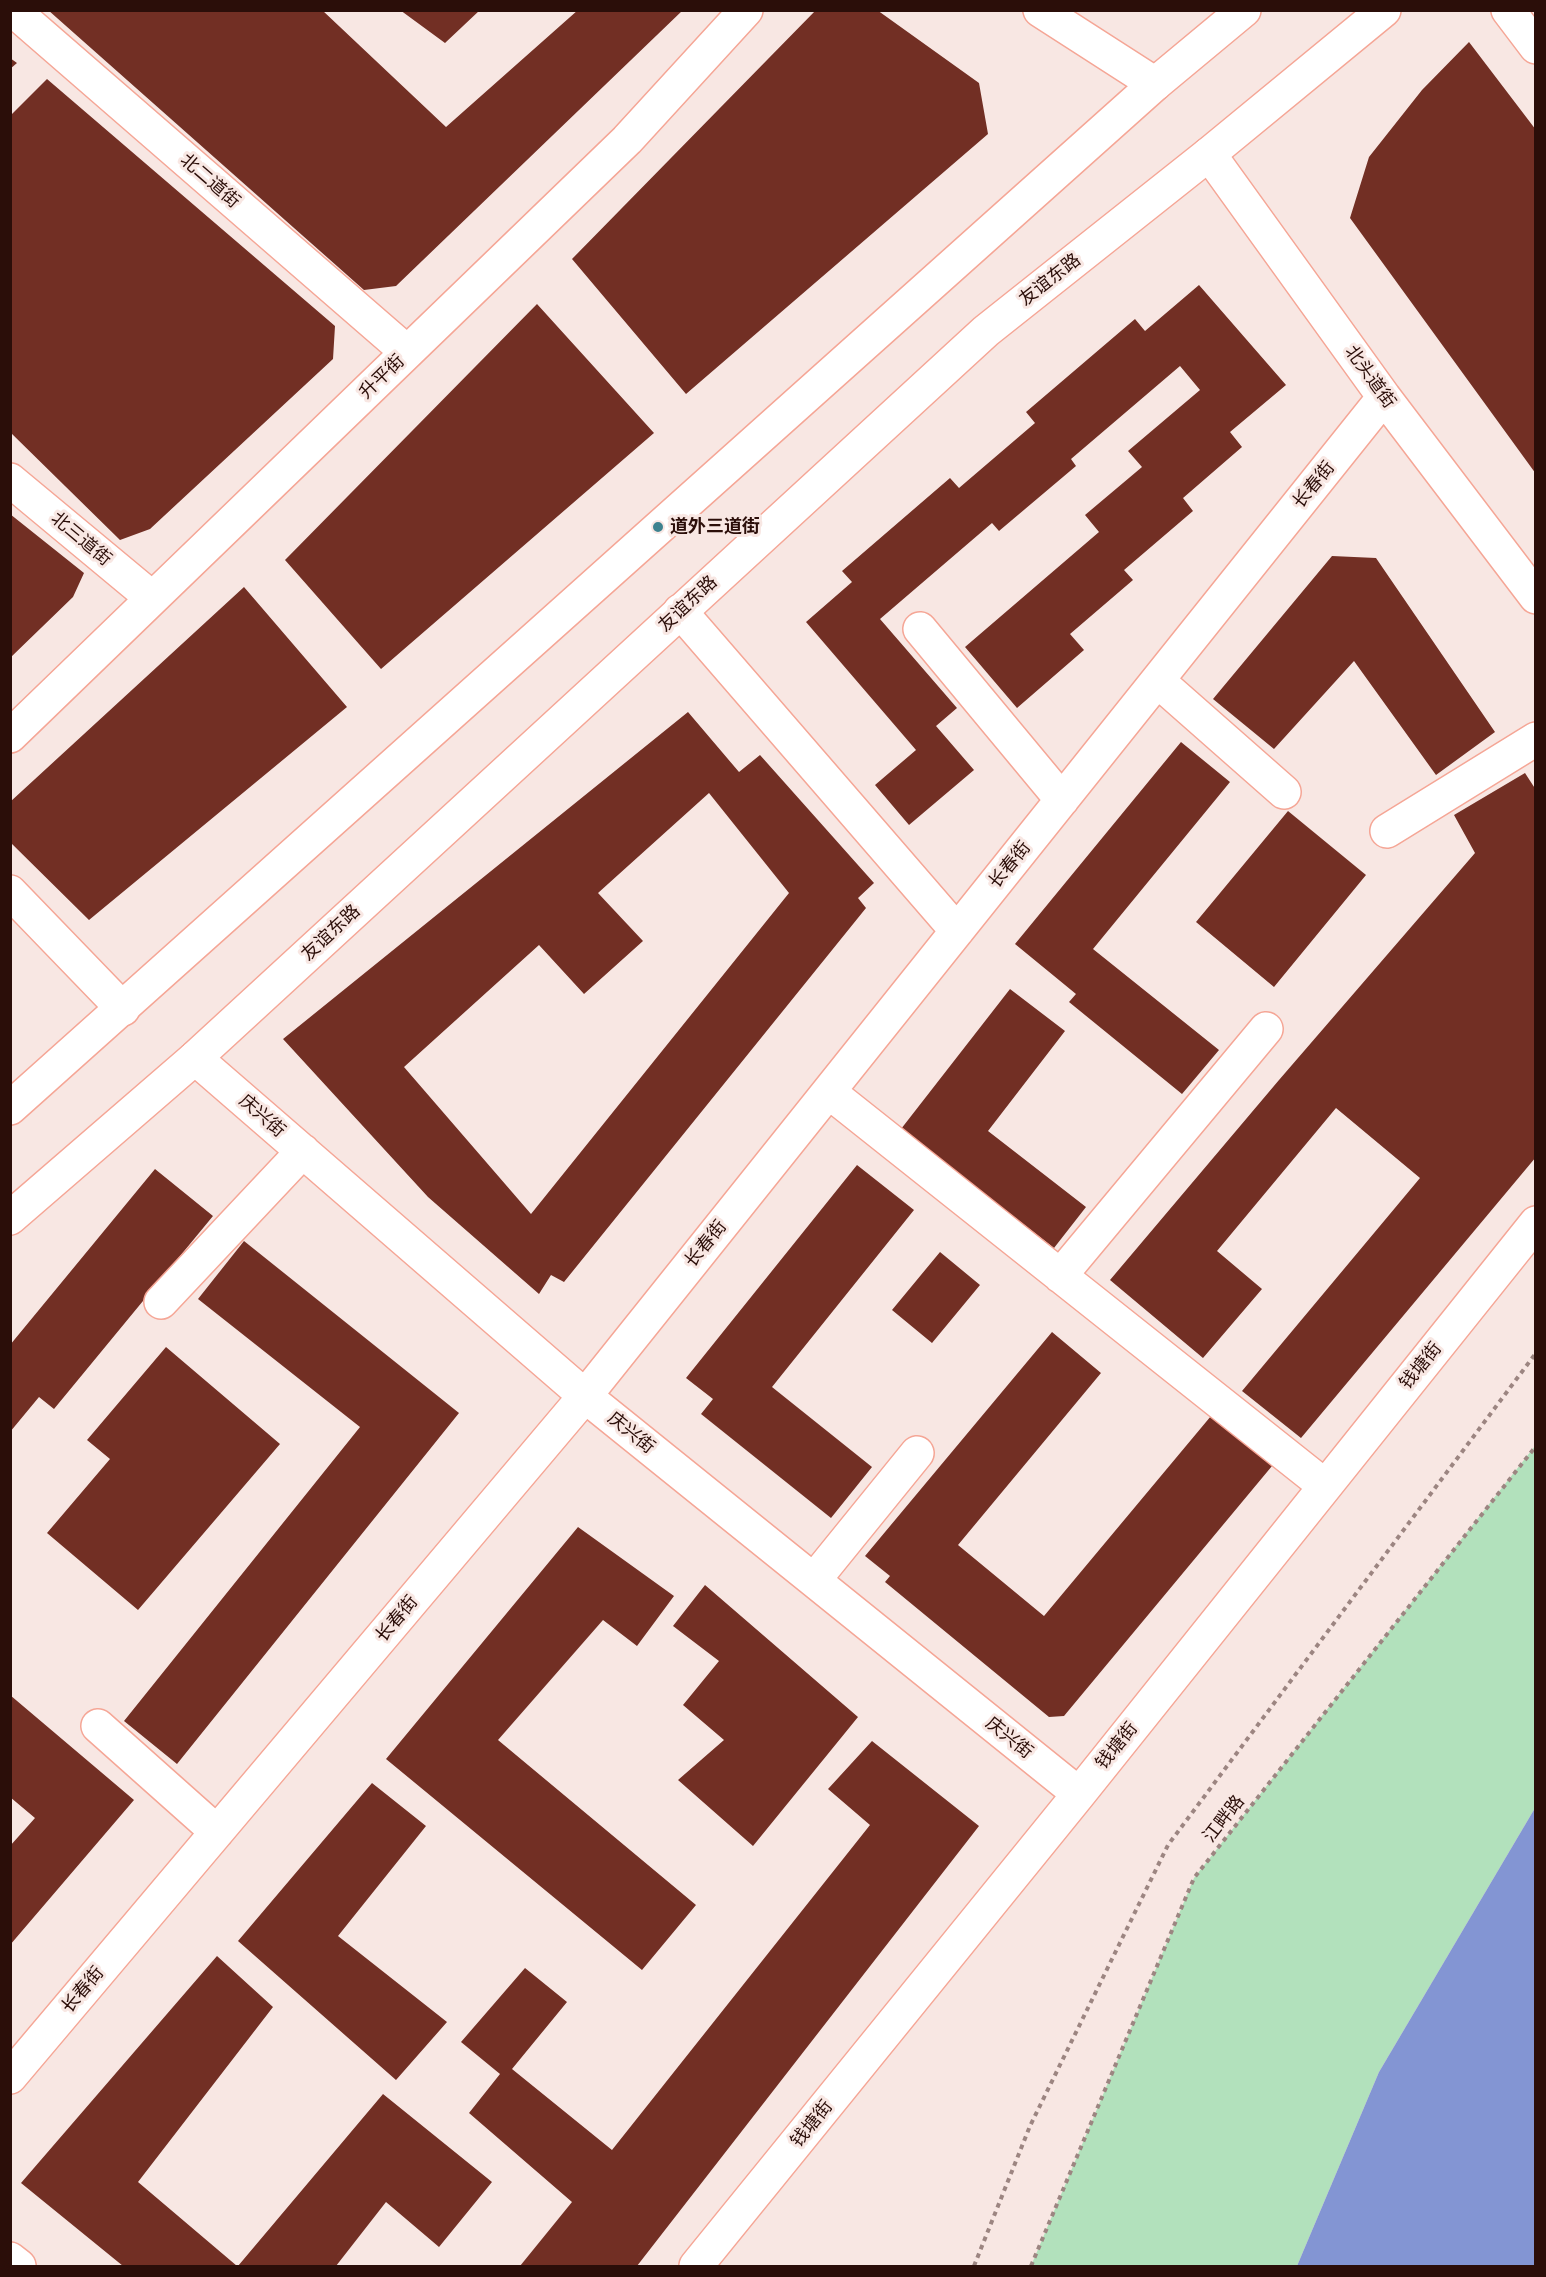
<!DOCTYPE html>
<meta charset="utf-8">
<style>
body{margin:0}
#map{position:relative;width:1546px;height:2277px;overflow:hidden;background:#f8e7e3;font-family:Cabin,sans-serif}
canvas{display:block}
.frame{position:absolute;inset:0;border:12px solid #2b0e09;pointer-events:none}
</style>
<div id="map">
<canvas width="1546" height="2277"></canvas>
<div class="frame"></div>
</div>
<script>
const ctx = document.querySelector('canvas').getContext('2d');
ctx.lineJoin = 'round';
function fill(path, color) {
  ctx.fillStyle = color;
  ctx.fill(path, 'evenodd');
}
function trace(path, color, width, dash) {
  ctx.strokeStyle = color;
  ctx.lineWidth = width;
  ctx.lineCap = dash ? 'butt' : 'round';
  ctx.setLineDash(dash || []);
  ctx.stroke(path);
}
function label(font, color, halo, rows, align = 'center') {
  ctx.font = font + ' Cabin,"Noto Sans SC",sans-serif';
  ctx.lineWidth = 6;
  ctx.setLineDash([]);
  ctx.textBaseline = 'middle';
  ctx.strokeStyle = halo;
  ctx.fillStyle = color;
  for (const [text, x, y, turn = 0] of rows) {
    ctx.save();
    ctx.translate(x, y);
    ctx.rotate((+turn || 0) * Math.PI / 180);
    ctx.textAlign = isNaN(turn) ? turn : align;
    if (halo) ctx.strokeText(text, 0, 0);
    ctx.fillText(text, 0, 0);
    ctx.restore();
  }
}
fill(new Path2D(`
 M1535,1446V1808L1379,2072L1297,2266H1031L1194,1878Z`), '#b2e1bc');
fill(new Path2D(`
 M1535,1808V2266H1297L1379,2072Z`), '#8395d3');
fill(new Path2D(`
 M48,10H322L446,127L578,10H683L396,286L364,290Z
 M400,10H480L445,43Z
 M816,10H877L979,83L988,134L686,394L572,259Z
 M1469,42L1536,130V474L1350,218L1369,157L1422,90Z
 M10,58L17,63L10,69Z
 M47,79L335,326L333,359L150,529L120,540L10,432V116Z
 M1199,285L1286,385L1230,432L1242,447L1183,498L1193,511L1124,570L1133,580L1070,634L1084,650L1017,708L965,647L1099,532L1085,515L1142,467L1128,451L1200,390L1180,366L1071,459L1076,466L999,531L992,523L880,619L957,708L936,726L974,770L909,825L875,785L916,750L806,622L852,582L842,571L950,478L959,488L1035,423L1026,412L1135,319L1145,331Z
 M537,304L654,433L381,669L285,560Z
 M10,514L84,573L73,597L10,658Z
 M1332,556L1376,558L1495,732L1436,775L1354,661L1274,749L1213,699Z
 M244,587L347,707L89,920L10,842V802Z
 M688,712L739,772L760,755L874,883L858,898L866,908L564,1282L551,1275L539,1294L428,1197L283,1039ZM709,793L789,893L531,1214L404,1067L539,945L584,994L643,941L598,893Z
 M1181,742L1230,782L1093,949L1219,1050L1182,1094L1069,1002L1076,994L1015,944Z
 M1525,773L1536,790V1157L1301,1438L1242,1391L1420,1178L1336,1108L1217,1251L1262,1289L1203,1358L1110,1280L1279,1080L1475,853L1454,815Z
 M1288,811L1366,875L1274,987L1196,922Z
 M1010,989L1065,1031L988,1131L1086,1207L1054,1248L901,1129Z
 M857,1165L914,1210L772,1387L872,1467L831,1518L701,1414L713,1399L686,1378Z
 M155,1169L213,1216L54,1409L39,1397L10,1432V1345Z
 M244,1241L459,1413L177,1764L124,1721L360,1427L198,1299Z
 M940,1252L980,1285L932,1343L892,1310Z
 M1052,1332L1101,1373L958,1545L1044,1616L1211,1416L1272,1466L1064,1716L1049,1717L885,1582L890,1576L865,1556Z
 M166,1347L280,1444L138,1610L47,1533L110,1459L87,1440Z
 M578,1527L674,1596L637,1646L603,1620L498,1740L696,1905L642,1970L386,1759Z
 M705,1585L858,1717L753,1846L678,1780L724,1740L683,1705L719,1661L673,1626Z
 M10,1695L134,1800L10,1945V1846L35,1818L10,1797Z
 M872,1741L979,1826L637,2266H520L572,2202L469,2113L500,2074L461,2042L525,1968L567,2002L512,2069L612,2150L870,1825L828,1789Z
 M372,1783L426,1826L338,1936L447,2022L396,2080L238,1941Z
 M217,1956L273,2007L138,2182L237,2266H123L21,2183Z
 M383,2094L492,2182L439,2247L386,2202L336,2266H238Z`), '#722f24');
const minor = new Path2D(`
 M13,10L407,352
 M1040,10L1155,84
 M1508,10L1536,47
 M1209,154L1384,397L1536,597
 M10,480L152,598
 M680,611L957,931
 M920,629L1062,800
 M1158,681L1284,792
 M10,736L627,140L746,10
 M1387,831L1536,739
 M10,892L123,1009
 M195,1058L585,1396L1079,1794
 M829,1092L1325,1486
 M1060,1276L1266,1029
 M161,1302L303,1151
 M814,1580L917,1453
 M98,1726L217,1832
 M10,2077L585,1396L1384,397
 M10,2259L19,2266
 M696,2266L1079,1794L1536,1223`);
const highway = new Path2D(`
 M10,1108L1155,84L1244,10
 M10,1218L195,1058L986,331L1209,154L1384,10`);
trace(minor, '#f5a696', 36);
trace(highway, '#f5a696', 36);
trace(new Path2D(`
 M974,2266L1030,2126L1168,1845L1536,1353
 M1031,2266L1194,1878L1536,1446`), '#9c8581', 4, [4.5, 4.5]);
trace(minor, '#fff', 33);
trace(highway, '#fff', 33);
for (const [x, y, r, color] of [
 [658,527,6,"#3d828f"]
]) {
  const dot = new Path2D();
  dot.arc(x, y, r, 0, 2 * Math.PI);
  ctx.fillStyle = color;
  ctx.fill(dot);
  trace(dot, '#f8e7e3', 2);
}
label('18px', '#2b0e09', '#f8e7e3', [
 ["北二道街",210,181,41],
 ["友谊东路",1050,280,-38],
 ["升平街",382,377,-44],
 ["北头道街",1370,377,54],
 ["长春街",1314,485,-51],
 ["北三道街",81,539,40],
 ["友谊东路",688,604,-43],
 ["长春街",1010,865,-51],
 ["友谊东路",331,933,-43],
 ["庆兴街",262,1116,41],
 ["长春街",706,1244,-51],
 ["钱塘街",1421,1366,-51],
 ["庆兴街",631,1433,39],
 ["长春街",397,1619,-50],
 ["庆兴街",1009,1738,39],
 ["钱塘街",1117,1746,-51],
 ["江畔路",1224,1819,-52],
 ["长春街",83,1990,-50],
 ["钱塘街",812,2124,-51]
]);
label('bold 18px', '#2b0e09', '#f8e7e3', [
 ["道外三道街",670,527]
], 'left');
</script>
